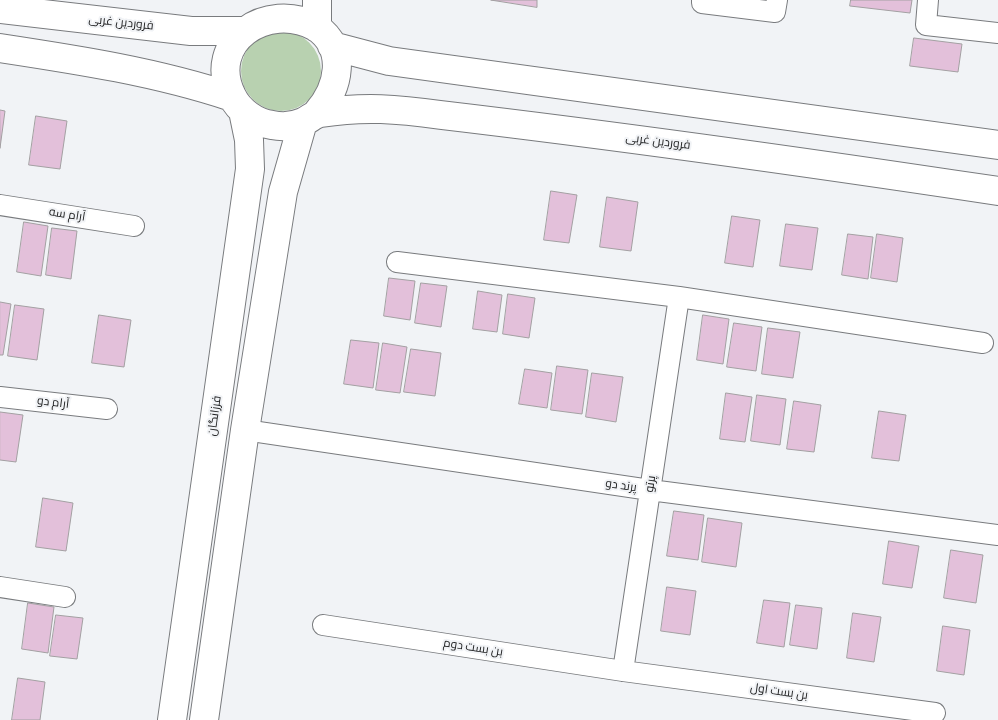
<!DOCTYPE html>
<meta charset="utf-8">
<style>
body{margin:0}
canvas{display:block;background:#f1f3f6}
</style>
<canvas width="998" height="720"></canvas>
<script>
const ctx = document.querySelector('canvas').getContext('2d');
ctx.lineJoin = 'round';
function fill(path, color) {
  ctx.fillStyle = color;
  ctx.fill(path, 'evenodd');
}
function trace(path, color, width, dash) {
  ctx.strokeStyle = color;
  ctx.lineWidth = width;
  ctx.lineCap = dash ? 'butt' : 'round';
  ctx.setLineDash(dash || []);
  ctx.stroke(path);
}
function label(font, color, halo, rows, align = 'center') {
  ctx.font = font + ' "Roboto Condensed",Cairo,sans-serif';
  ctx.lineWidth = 4;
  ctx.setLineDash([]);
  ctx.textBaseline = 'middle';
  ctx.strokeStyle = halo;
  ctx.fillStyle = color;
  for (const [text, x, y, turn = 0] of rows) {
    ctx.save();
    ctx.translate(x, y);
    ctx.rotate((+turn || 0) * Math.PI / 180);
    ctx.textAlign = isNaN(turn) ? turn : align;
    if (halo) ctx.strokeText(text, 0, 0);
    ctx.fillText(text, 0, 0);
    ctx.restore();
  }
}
fill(new Path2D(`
 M241 71a40 40 0 1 1 80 0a40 40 0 1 1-80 0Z`), '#b8d1b0');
const building = new Path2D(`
 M491,0H537V7Z
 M851,0H912L910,13L850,6Z
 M914,38L962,44L958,72L910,66Z
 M0,110L5,111L0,148Z
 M36,116L67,121L60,169L29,165Z
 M551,191L577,195L569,243L544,240Z
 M607,197L638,202L631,251L600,247Z
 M732,216L760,220L753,267L725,263Z
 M24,222L48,226L41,276L17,272Z
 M786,224L818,228L812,270L780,266Z
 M52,228L77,231L71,279L46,275Z
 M848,234L873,237L868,279L842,275Z
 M877,234L903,238L897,282L871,278Z
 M389,278L415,281L410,320L384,316Z
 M421,283L447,286L441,327L415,323Z
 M478,291L502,295L497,332L473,329Z
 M508,294L535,298L529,338L503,334Z
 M0,302L11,304L3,355H0Z
 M15,305L44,309L37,360L8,356Z
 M99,315L131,320L124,367L92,363Z
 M703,315L729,319L723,364L697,360Z
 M734,323L762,327L756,371L727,367Z
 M768,328L800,332L793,378L762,374Z
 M351,340L379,343L373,388L344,384Z
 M383,343L407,347L400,393L376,390Z
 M411,349L441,353L435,396L404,392Z
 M557,366L588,370L582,414L551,410Z
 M525,369L552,373L547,408L519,404Z
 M592,373L623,377L616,422L586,417Z
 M726,393L752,397L745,442L720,439Z
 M757,395L786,399L780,445L751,441Z
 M794,401L821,405L814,452L787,449Z
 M879,411L906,415L899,461L872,458Z
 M0,412L23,415L16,462L0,460Z
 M43,498L73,503L66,551L36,547Z
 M674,511L704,515L698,560L667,556Z
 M708,518L742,523L736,567L702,562Z
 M889,541L919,546L912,588L883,584Z
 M951,550L983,555L976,603L944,598Z
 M667,587L696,591L690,635L661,631Z
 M764,600L790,603L784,647L757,643Z
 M28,603L54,607L48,653L22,649Z
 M796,605L822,608L817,649L790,645Z
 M853,613L881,617L874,662L847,658Z
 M56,615L83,618L77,659L50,656Z
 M943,626L970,630L964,675L937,671Z
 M18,678L45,682L40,720H12Z`);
fill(building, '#e3c0da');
trace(building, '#a3a0a2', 1);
const street = new Path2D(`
 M702,0V3L775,12L777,0
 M928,0L926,25L998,33
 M0,205L134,226
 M397,262L679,297L983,343
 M0,397L107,409
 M245,430L650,490L998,535
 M0,587L65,597
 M323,625L623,671L935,713
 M623,671L679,297`);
const secondary = new Path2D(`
 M317,0V28
 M0,9L191,31H241
 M332,46L389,61L998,145
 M0,48C79,60 157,72 232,97
 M317,113C339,88 348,49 316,27C267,0 205,42 232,96C239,111 256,123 272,125C282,127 294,126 303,122C310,119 314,114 321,113C364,106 398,109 441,115C627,137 812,163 998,191
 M172,720L250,169L249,140L243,111
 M204,720L245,430L283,192L303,122`);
trace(street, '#797b7e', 22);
trace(secondary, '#797b7e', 30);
trace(street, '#fff', 20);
trace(secondary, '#fff', 28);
label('12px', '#1b1c1d', '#f1f3f6', [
 ["فروردین غربی",121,23,6],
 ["فروردین غربی",658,142,7],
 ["آرام سه",67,215,9],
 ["آرام دو",53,403,7],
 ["فرزانگان",215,416,-82],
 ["پرتو",651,484,-82],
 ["پرند دو",621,486,8],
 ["بن بست دوم",473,648,9],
 ["بن بست اول",779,692,8]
]);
</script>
